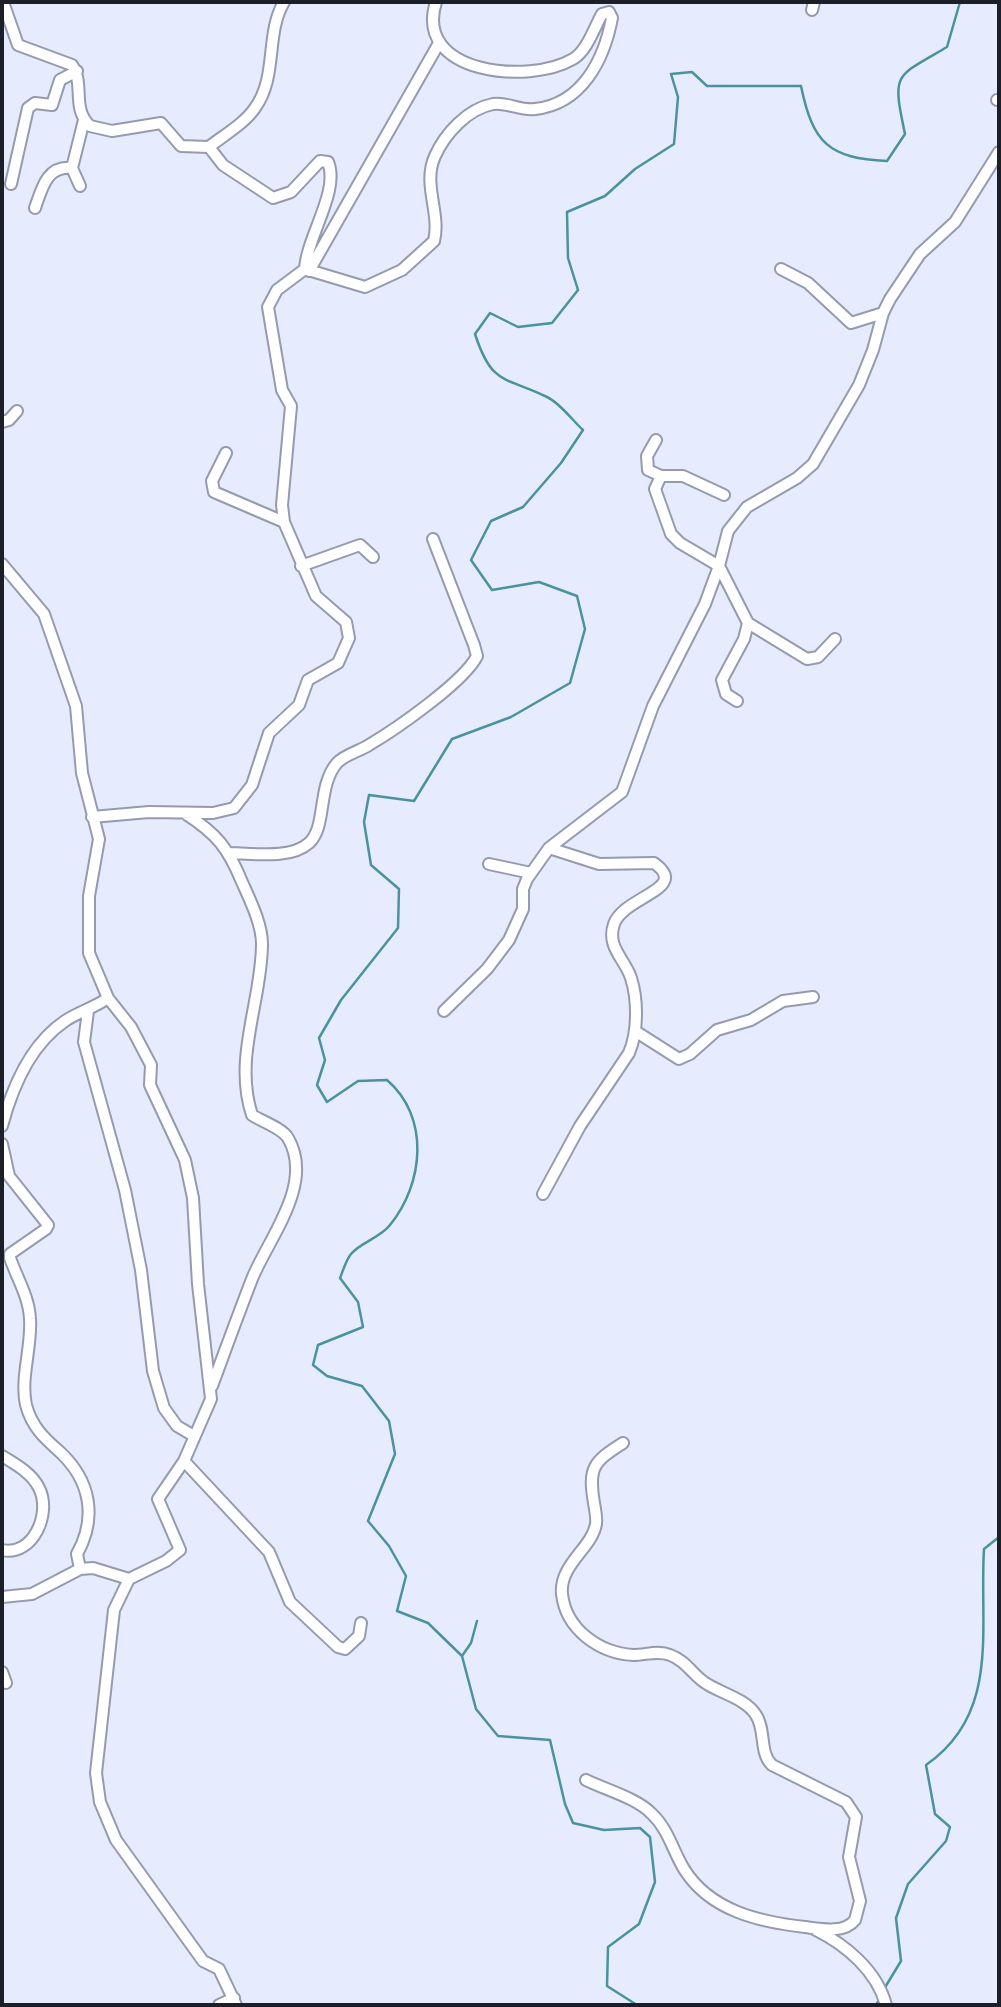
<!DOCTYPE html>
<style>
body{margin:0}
#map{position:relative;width:1001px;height:2007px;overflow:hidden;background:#e6ecfe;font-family:Rubik,sans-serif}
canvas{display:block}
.frame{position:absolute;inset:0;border:4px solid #1c1f27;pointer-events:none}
</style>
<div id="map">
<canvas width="1001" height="2007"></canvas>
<div class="frame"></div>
</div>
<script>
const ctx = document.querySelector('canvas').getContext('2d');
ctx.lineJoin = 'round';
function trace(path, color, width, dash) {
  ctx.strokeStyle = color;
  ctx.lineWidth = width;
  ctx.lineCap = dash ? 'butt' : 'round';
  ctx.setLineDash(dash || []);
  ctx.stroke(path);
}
trace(new Path2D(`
 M477,1621L471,1643L462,1656L476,1709L498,1736L550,1740L565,1804L573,1823L604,1830L640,1828L650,1837L655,1882L639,1924L608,1947L607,1986L637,2005
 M462,1656L428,1623L397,1611L406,1576L389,1546L368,1521L395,1454L389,1421L362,1386L327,1376L313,1365L318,1345L363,1327L358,1302L340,1278C343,1271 346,1260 351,1254C361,1242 380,1238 390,1225C424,1183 430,1117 387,1080L358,1081L327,1102L317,1085L325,1060L319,1038L341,1000L398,928L399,889L371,865L364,822L369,795L414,801L452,739L511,717L570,683L585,629L577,596L539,582L492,590L471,560L491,521L523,507L561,463L583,430C572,420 560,403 547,397C504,376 492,386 475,334L490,313L518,327L552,323L578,290L568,258L567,212L605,196L635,169L674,144L678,97L671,74L692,72L707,86H801C813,144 829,158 887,161L905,134C892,72 894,78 947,47L960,2
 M884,1989L901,1961L896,1918L908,1884L946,1841L950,1827L935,1814L926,1765C1001,1713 979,1629 984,1549L999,1537
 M876,2005L880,1998`), '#4a929d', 2.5);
const minor = new Path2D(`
 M3,2L18,45L72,65C85,84 71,108 90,126L112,131L161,123L181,146L209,147L223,165L273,198L291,192L320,161L328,162C340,191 307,236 305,269
 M812,10L814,2
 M997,100H999
 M209,147C224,135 244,124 255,108C278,76 265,34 284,2
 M11,184L28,108L35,103L52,105L60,80L77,71
 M80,186L72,168L84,120
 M35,208C42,188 47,165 72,168
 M305,269L365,287L402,270L434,241C441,213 422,184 435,156C445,134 467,109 493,104C507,102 521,111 535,109C582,104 604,60 612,18L609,12L602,14C594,28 587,51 573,59C529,85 413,74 436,2
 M781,269L808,283L851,323L883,313
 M309,271L439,43
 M2,422L9,420L17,411
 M656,440L647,456L648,470L661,476
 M226,453L212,481L214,492L284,522
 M724,495L683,476H661L655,489L671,534L680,543L719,566L748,623L807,659L818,657L835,639
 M2,564L44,614L76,706L82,773L99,839L89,896V953L108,998L131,1027L151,1065L150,1085L185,1160L193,1198L198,1284L211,1399L184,1461L158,1499L180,1550L166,1561L129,1579L114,1610L96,1773L100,1802L116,1840L203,1961L219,1969L236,2005
 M301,566L360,545L373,557
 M737,701L726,694L722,680L744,639L748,623
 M186,814C217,834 228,848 242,882C250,900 262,924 262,944C262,1000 233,1058 252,1115C261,1121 282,1128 288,1138C315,1184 268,1239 252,1279C238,1315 225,1351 212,1386
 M92,817L149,812L213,813L234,808L252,785L269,733L299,705L308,680L338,663L349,638L346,622L316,596L284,522L282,505L291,406L282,390L268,307L277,290L305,269
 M230,853C252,853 290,860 309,843C327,827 317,786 337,763C344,755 360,751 369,745C396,729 464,682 477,656L474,645L433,539
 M489,864L531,873
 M88,1011L84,1042L125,1190L141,1270L153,1371L164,1408L177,1426L194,1436
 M444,1011L487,969L509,940L523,909V889L527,879L549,848L622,792L653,706L705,604L719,566L728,531L747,507L797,478L813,464L859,385L873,350L883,313L890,299L920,254L955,222L999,152
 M635,1031L679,1059L690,1054L717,1030L751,1020L783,1001L813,997
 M2,1126C12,1088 31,1044 65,1021C78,1012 94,1008 108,998
 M2,1144L9,1176L48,1225L46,1229L10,1254V1258C17,1278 29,1297 30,1319C32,1347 20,1378 26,1405C32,1427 44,1438 60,1452C91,1481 97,1518 77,1554L80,1569
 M543,1194L580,1126L629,1053C638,1032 638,1000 631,978C625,959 606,947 614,924C624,896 691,889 654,863L599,864L549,848
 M2,1456C15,1464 32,1473 39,1488C52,1513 33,1557 2,1550
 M184,1461L269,1552L290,1602L338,1647L345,1649L359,1636L361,1623
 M2,1597L32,1594L80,1569L93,1568L129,1579
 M2,1672L6,1683
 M586,1780C606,1790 637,1798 652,1814C668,1829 673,1851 684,1869C710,1911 760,1922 805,1927C821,1929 844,1934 855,1920L860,1901L849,1857L856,1817L846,1802L772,1765C759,1753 766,1730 756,1715C746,1699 723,1694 707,1684C693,1676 687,1661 670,1655C658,1650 646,1655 633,1655C600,1653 566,1630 562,1594C559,1565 592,1548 596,1524C597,1517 595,1510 594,1503C588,1468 593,1462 623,1443
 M816,1930C846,1945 877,1971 886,2005
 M219,2005L234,1998`);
trace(minor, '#949baf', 14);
trace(minor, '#fff', 10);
</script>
